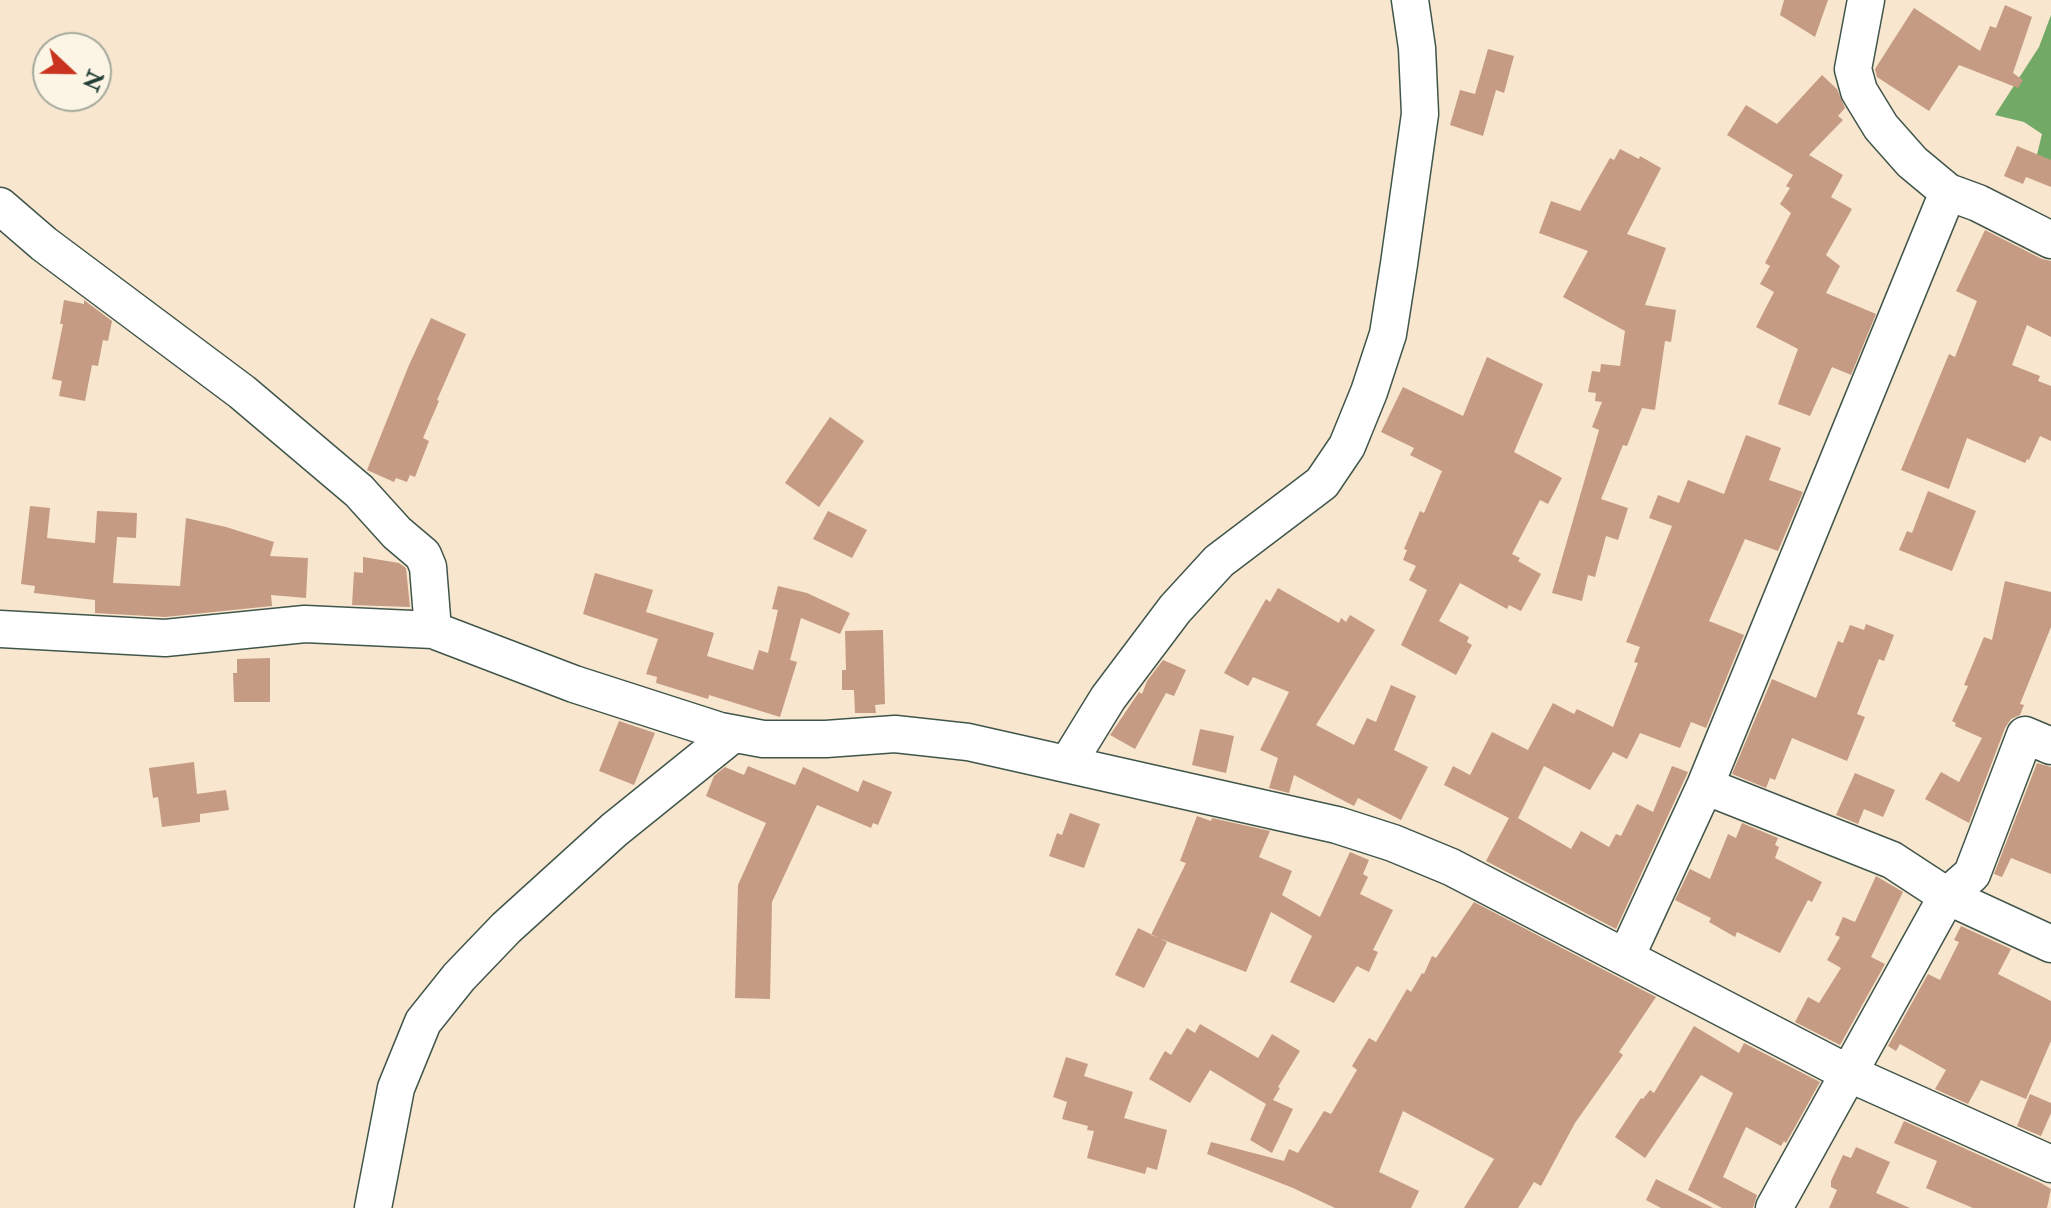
<!DOCTYPE html>
<style>
body{margin:0}
#map{position:relative;width:2051px;height:1208px;overflow:hidden;background:#f8e6ce;font-family:"IM FELL Double Pica",serif}
canvas{display:block}
.north{position:absolute;left:32px;top:32px;width:80px;height:80px;box-sizing:border-box;background:#fcf5e5;border:2px solid #a4ab9e;border-radius:50%;rotate:112deg;font-size:22px;font-weight:700;line-height:32px;text-align:center;color:#1f3d34}
.north::after{content:'';display:block;margin:auto;width:28px;height:36px;background:#c8321e;clip-path:polygon(50% 0,100% 100%,50% 72%,0 100%)}
</style>
<div id="map">
<canvas width="2051" height="1208"></canvas>
<div class="north">N</div>
</div>
<script>
const ctx = document.querySelector('canvas').getContext('2d');
ctx.lineJoin = 'round';
function fill(path, color) {
  ctx.fillStyle = color;
  ctx.fill(path, 'evenodd');
}
function trace(path, color, width, dash) {
  ctx.strokeStyle = color;
  ctx.lineWidth = width;
  ctx.lineCap = dash ? 'butt' : 'round';
  ctx.setLineDash(dash || []);
  ctx.stroke(path);
}
fill(new Path2D(`
 M2051,15V168L2035,163L2042,134L2024,122L1995,115L2039,47Z`), '#72a967');
fill(new Path2D(`
 M1784,0H1828L1815,37L1780,15Z
 M2005,5L2032,17L2013,73L2023,80L2018,88L1959,65L1929,111L1877,77L1875,69L1914,8L1980,51L1990,26L1996,28Z
 M1488,49L1514,56L1504,93L1496,90L1483,136L1450,125L1460,90L1475,94Z
 M1822,75L1837,89L1845,108L1838,116L1843,120L1809,155L1843,175L1831,197L1852,209L1826,255L1840,266L1826,293L1876,314L1851,375L1832,367L1810,416L1778,404L1798,349L1756,327L1774,292L1760,284L1770,266L1765,263L1791,213L1780,204L1790,188L1786,186L1793,175L1727,135L1746,105L1777,124Z
 M2017,146L2051,160V187L2026,177L2023,184L2004,176Z
 M1620,149L1639,159L1640,156L1661,168L1627,234L1666,248L1645,305L1676,310L1671,342L1665,341L1655,410L1642,408L1627,446L1623,445L1601,499L1628,508L1618,540L1606,536L1595,577L1588,575L1582,601L1552,593L1599,430L1592,427L1602,402L1595,401L1596,393L1588,392L1592,371L1600,372L1601,364L1620,366L1625,331L1563,297L1588,251L1539,233L1551,201L1580,211L1610,158L1614,160Z
 M1985,230L2042,259L2051,261V337L2027,325L2012,365L2040,376L2038,381L2051,386V441L2040,436L2029,460L2027,459L2025,463L1967,438L1949,489L1901,470L1949,354L1955,357L1977,301L1956,291Z
 M64,300L84,304V300L112,321L108,341L103,340L98,366L92,365L85,401L59,396L62,381L52,379L63,324H60Z
 M431,318L466,334L437,400L439,401L423,438L429,441L415,477L410,475L407,482L396,478L394,482L367,470L409,365Z
 M1487,357L1543,384L1514,452L1562,478L1548,504L1540,500L1512,554L1520,558L1518,561L1541,574L1521,611L1509,605L1507,609L1460,583L1439,621L1469,637L1467,642L1472,645L1456,675L1401,645L1427,590L1409,580L1416,566L1403,560L1407,550L1404,549L1420,511L1424,513L1442,471L1410,455L1414,448L1381,432L1403,387L1463,416Z
 M830,417L864,441L819,507L785,483Z
 M1746,435L1781,448L1769,480L1803,492L1778,551L1745,539L1709,621L1744,635L1706,728L1691,722L1680,748L1640,733L1627,759L1613,752L1590,790L1544,766L1518,818L1571,849L1581,831L1609,847L1616,834L1621,836L1637,804L1653,812L1672,766L1688,772L1616,929L1486,861L1509,818L1444,785L1453,766L1470,775L1492,732L1528,750L1553,703L1574,714L1577,709L1613,727L1638,663L1634,662L1640,647L1626,642L1672,526L1649,518L1658,495L1679,503L1688,480L1724,494Z
 M1928,491L1976,511L1952,571L1899,550L1907,531L1912,533Z
 M30,506L50,508L47,538L95,543L97,511L137,513L136,538L117,537L113,583L180,586L186,518L226,527L274,542L270,556L308,558L306,598L271,595L272,606L165,617L95,613V600L34,593L35,586L21,584Z
 M828,511L867,530L852,558L813,539Z
 M363,557L399,563L406,568L410,607L352,605L354,572L363,573Z
 M595,573L653,590L646,612L714,633L707,656L753,670L759,650L768,653L778,610L772,609L778,586L807,593L850,613L840,634L801,618L790,660L797,662L780,717L709,695L708,699L656,683L657,677L646,674L658,639L583,614Z
 M2005,581L2051,592V627L2020,704L2024,705L2020,715L2011,719L2005,728L1969,823L1925,799L1941,772L1959,782L1982,738L1955,726L1956,723L1952,721L1968,686L1964,685L1984,637L1992,640Z
 M1278,588L1339,623L1341,618L1346,622L1350,615L1375,630L1316,725L1354,745L1367,718L1376,722L1391,685L1416,696L1394,750L1428,767L1401,820L1358,798L1354,806L1294,775L1289,793L1269,788L1278,758L1260,750L1289,692L1253,677L1248,686L1224,673L1266,599L1270,602Z
 M1866,624L1894,635L1884,661L1879,659L1857,714L1865,717L1847,761L1792,738L1775,780L1770,778L1766,788L1732,774L1772,679L1816,698L1838,641L1843,643L1850,625L1864,630Z
 M883,630L885,704L875,705L876,713H855L854,690H842V670H846L845,631Z
 M270,658V702H234L233,673H237V659Z
 M1163,660L1186,670L1174,696L1166,693L1135,749L1110,735L1139,692L1142,694L1147,681Z
 M619,721L655,733L634,785L599,771Z
 M1200,729L1234,736L1226,773L1192,765Z
 M194,762L197,794L226,790L229,810L200,814V822L162,827L158,797L153,798L149,768Z
 M2037,763L2051,767V874L2011,858L2002,877L1994,874Z
 M748,766L795,785L803,767L858,792L863,780L892,792L878,825L873,823L871,828L817,805L772,902L770,999L735,998L738,885L766,823L706,796L714,776L725,767L744,775Z
 M1855,773L1895,790L1883,817L1864,809L1858,824L1836,815Z
 M1070,813L1100,824L1084,868L1049,856L1057,833L1062,835Z
 M1197,816L1211,821L1212,818L1270,831L1259,857L1292,871L1282,895L1320,917L1350,852L1369,860L1363,874L1368,877L1360,894L1393,910L1373,950L1378,952L1369,972L1357,966L1334,1003L1290,982L1312,936L1271,912L1246,972L1151,935L1186,863L1180,861Z
 M1742,823L1778,838L1775,845L1779,847L1775,858L1822,882L1812,902L1808,900L1780,953L1737,932L1735,937L1709,922L1711,918L1675,900L1690,869L1710,879L1728,834L1736,838Z
 M1876,876L1903,892L1871,957L1885,964L1840,1045L1795,1022L1808,997L1819,1003L1841,968L1827,960L1840,937L1835,935L1843,917L1855,922Z
 M1474,902L1656,997L1619,1052L1623,1055L1575,1123L1541,1186L1534,1182L1518,1208H1464L1494,1159L1403,1111L1379,1172L1419,1191L1411,1208H1335L1293,1188L1207,1154L1211,1142L1284,1161L1289,1149L1298,1153L1324,1111L1331,1114L1357,1070L1352,1066L1369,1038L1376,1042L1407,989L1411,992L1422,973L1424,974L1432,956L1436,958Z
 M1961,926L2011,949L1998,974L2051,1001V1041L2026,1099L1981,1080L1968,1104L1935,1089L1946,1070L1900,1044L1896,1051L1888,1046L1928,974L1940,980L1959,942L1954,940Z
 M1138,928L1167,942L1144,988L1115,975Z
 M1200,1024L1258,1058L1272,1034L1300,1051L1278,1087L1280,1088L1273,1100L1293,1109L1272,1153L1250,1140L1266,1104L1210,1070L1190,1103L1149,1079L1165,1051L1171,1055L1187,1028L1195,1033Z
 M1694,1026L1739,1053L1744,1043L1820,1082L1786,1143L1784,1141L1781,1146L1746,1127L1723,1177L1757,1195L1753,1208H1722L1688,1190L1733,1093L1701,1075L1645,1158L1615,1137L1641,1098L1643,1099L1650,1090L1654,1093Z
 M1066,1057L1088,1064L1084,1076L1133,1092L1124,1118L1167,1130L1157,1170L1147,1167L1145,1174L1087,1158L1094,1131L1087,1130L1088,1126L1062,1119L1067,1102L1053,1097Z
 M2030,1094L2051,1103V1113L2041,1136L2017,1126Z
 M1904,1121L2041,1183L2051,1189L2047,1208H1973L1926,1188L1937,1161L1894,1143Z
 M1856,1147L1890,1162L1876,1193L1910,1208H1829L1837,1190L1831,1187V1181L1843,1155L1851,1158Z
 M1656,1179L1713,1208H1661L1646,1200Z`), '#c59b83');
const minor = new Path2D(`
 M1866,0L1853,69L1859,91L1881,127L1912,162L1948,192L1978,203L2051,240
 M0,206L44,244L242,392L359,491L397,533L423,555L428,567L433,630
 M0,629L165,638L305,624L433,630L574,684L720,731L763,739H826L895,734L968,742L1337,825L1393,843L1451,867L1848,1073L2051,1164
 M1068,763L1108,698L1175,609L1219,561L1322,483L1347,446L1369,392L1388,334L1399,264L1420,114L1417,48L1410,0
 M1705,786L1892,860L1947,896L2051,944
 M1626,957L1705,786L1948,192
 M373,1208L396,1088L423,1022L459,977L506,928L614,830L733,734
 M1774,1208L1947,896L1972,874L2025,735L2051,746`);
trace(minor, '#40564b', 39);
trace(minor, '#fff', 36);
</script>
